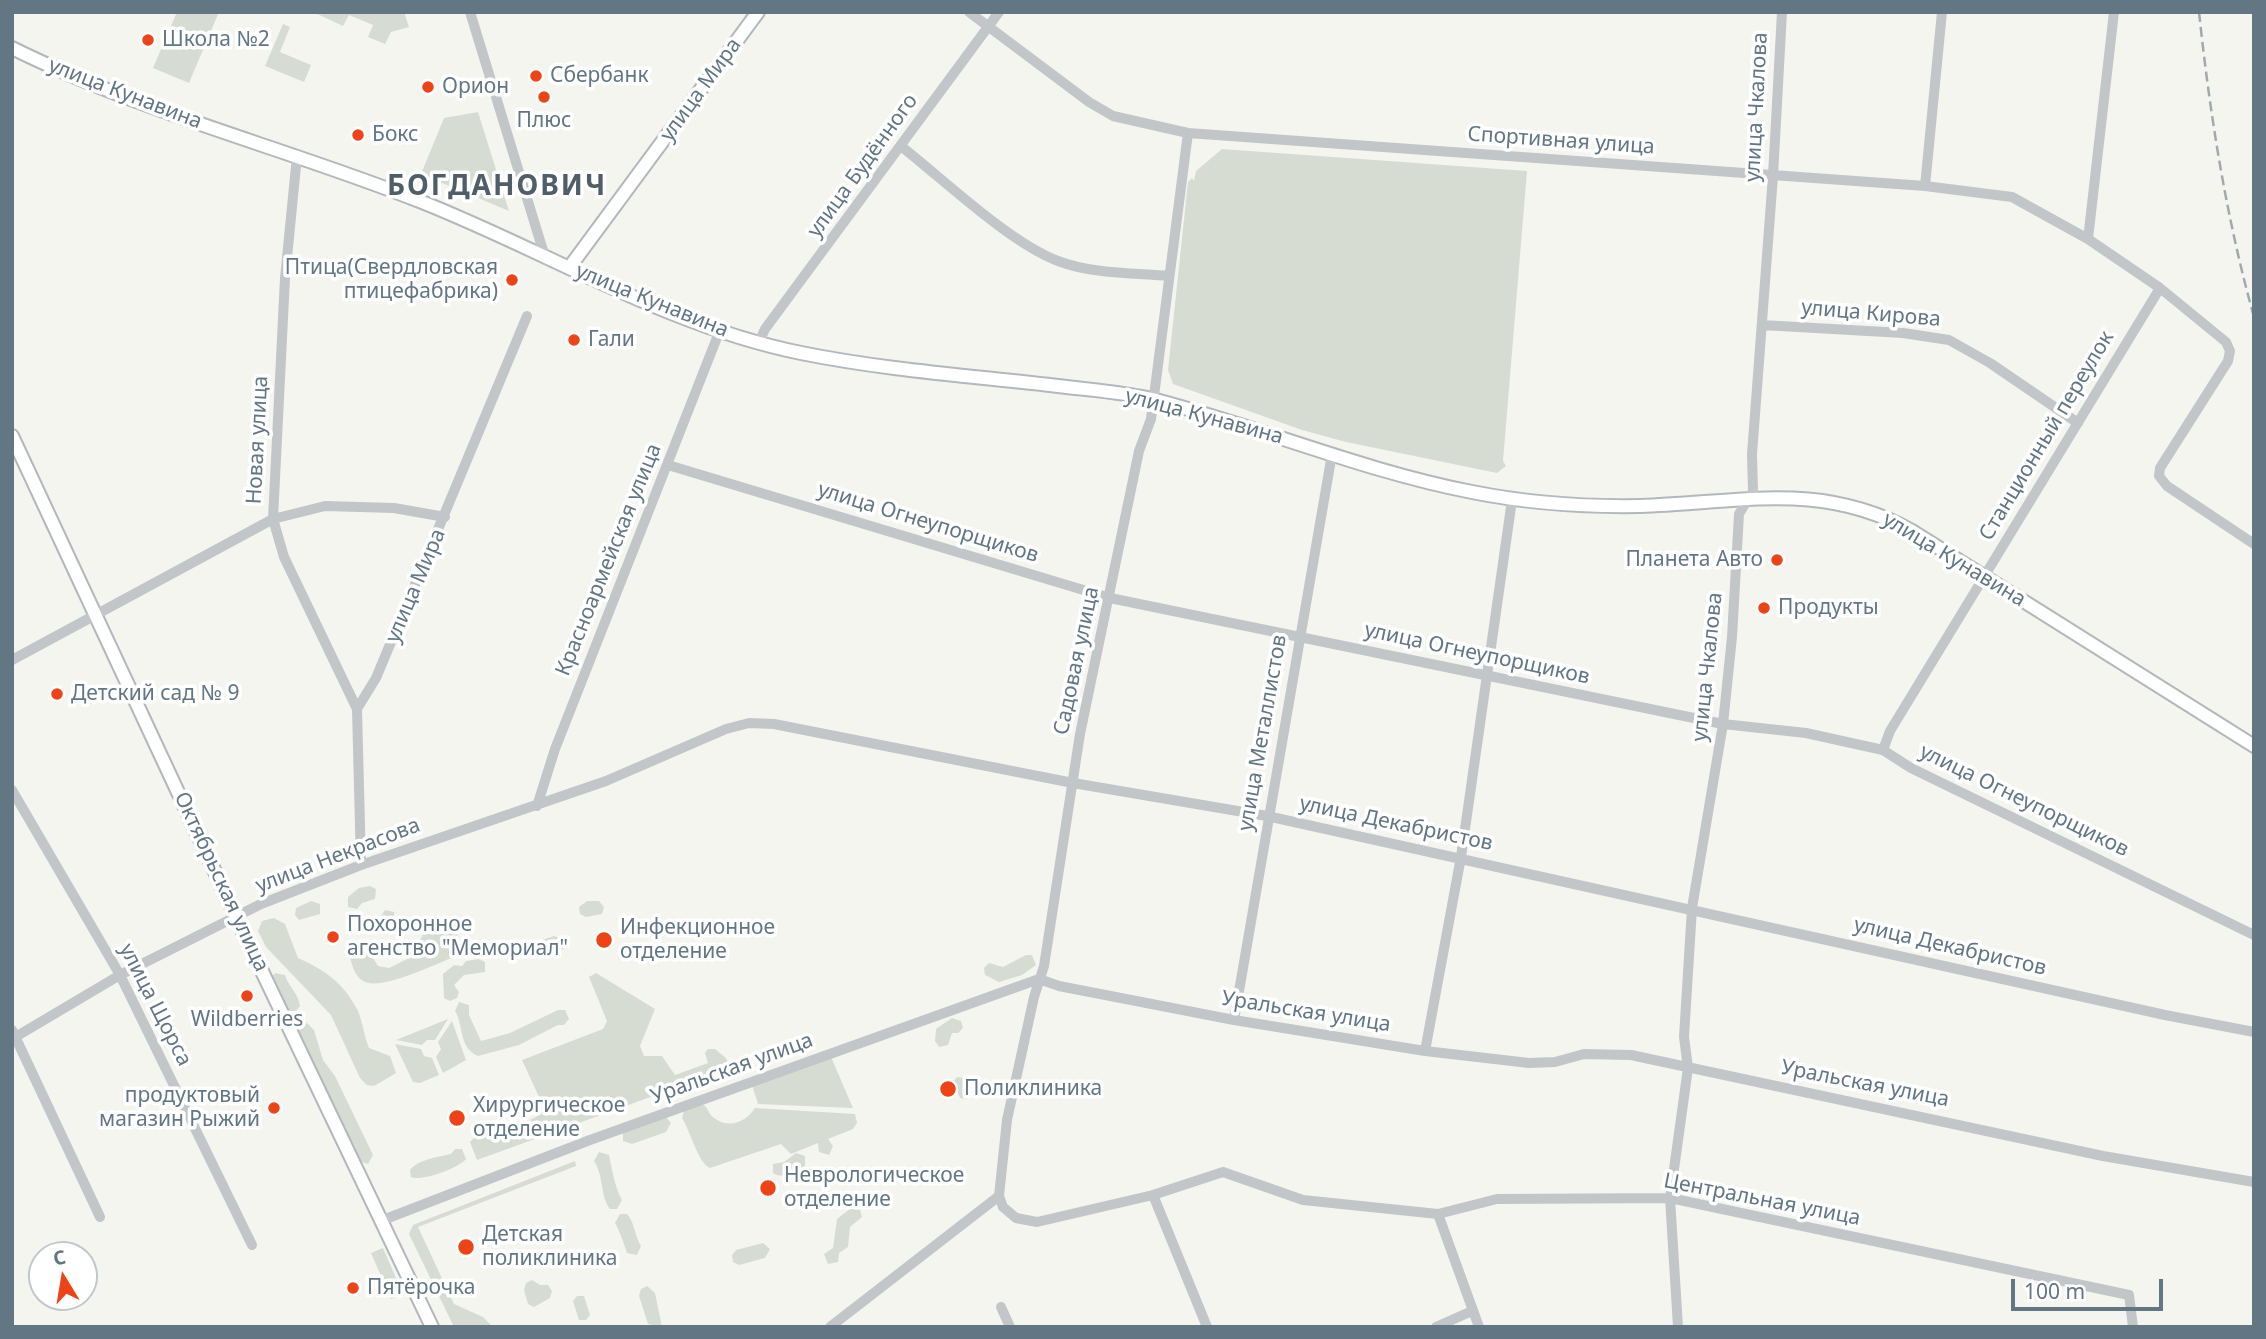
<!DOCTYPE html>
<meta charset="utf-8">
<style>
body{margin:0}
#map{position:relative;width:2266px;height:1339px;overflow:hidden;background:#f5f5f0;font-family:"Noto Sans",sans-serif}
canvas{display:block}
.frame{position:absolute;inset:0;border:14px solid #627684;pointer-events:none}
.north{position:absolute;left:28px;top:1241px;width:70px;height:70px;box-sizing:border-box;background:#fff;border:2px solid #c0c8ce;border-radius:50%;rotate:349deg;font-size:19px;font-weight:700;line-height:28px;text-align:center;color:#627684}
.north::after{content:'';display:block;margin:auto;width:24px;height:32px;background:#ee4317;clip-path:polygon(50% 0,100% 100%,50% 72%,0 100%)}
.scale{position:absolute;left:2011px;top:1279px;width:152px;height:32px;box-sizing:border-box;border:4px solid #627684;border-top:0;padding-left:9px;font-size:21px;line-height:24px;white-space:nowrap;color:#627684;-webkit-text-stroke:5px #fff;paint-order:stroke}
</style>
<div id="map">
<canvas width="2266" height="1339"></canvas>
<div class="frame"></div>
<div class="north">С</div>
<div class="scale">100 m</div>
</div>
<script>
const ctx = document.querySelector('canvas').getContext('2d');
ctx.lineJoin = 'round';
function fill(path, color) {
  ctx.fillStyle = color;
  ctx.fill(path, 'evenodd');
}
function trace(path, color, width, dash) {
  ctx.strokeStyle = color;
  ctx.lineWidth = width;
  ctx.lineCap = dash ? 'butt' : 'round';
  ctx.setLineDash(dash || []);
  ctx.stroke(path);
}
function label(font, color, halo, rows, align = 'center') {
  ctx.font = font + ' "Noto Sans",sans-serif';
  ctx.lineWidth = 7;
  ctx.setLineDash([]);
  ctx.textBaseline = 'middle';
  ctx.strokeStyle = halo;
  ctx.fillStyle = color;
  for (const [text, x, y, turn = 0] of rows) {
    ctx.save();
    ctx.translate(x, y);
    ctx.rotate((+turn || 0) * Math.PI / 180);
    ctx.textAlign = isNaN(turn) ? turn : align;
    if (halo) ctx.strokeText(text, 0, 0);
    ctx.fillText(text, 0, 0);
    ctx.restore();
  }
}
fill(new Path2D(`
 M177,12H219L189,83L153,68Z
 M313,12H404L409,27L391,32L385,44L368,37L373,25L349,15L343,26Z
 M283,24L290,27L280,52L311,65L304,82L265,66Z
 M478,112L509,211L421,174L444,118Z
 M1222,149L1527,171L1503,461L1506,466L1497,473L1346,442L1302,430L1173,384L1168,370L1188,182L1192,178L1194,181L1196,171Z
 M370,886L376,889L375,899L362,903L357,909L348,907V897L359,888Z
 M311,901L320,904V914L299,920L295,915L296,908Z
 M587,901H599L604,907L602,914L586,917L580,914L579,907Z
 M385,910L394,912V929L390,934L374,933L370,924L380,918Z
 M274,918L285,924L298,958C325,970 344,983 358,1011C363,1023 364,1036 369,1048L390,1056L396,1073L374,1086L367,1085L360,1078L331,1015L266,947L258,931L262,921Z
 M443,921L453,923L463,950L459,955C439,962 381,992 363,981C354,976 351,962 349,952L355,943L363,942L378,966L389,968L411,957C421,939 422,928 443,921Z
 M554,936L564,939V949L543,953L539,948L540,941Z
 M1026,955H1032L1036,965L1022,975L999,982L985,975L984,968L989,963L1003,967Z
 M479,959L485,962V972L464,975L454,985L459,992L457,998L450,1001L444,998L443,974L454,965L462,966L466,961Z
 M275,973L285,975C288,986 299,994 300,1006L296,1011H289L271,978Z
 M596,973L655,1009L640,1046L644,1056H662L675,1075L708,1063L705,1053L708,1049H715L726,1058L730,1068L477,1160L470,1142C488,1121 523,1131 542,1112L540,1099L522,1060L603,1029L607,1021L589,977Z
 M459,1002L469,1005V1015L481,1041L510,1033L558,1010H565L569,1019L564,1025H558L519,1045L478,1056C458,1047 464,1025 455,1011Z
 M302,1018L314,1030L323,1060L335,1076L373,1155L368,1164L359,1161L353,1144L294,1028L296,1021Z
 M952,1018L961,1021L963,1028L958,1033H952L948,1045L939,1047L935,1041L936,1029Z
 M448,1019L435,1040H427L422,1045L396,1040Z
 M452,1021L466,1060L443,1073L436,1057L441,1049L438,1042Z
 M395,1044L421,1049L424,1056L432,1058L439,1075L420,1083L413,1082Z
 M831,1057L853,1108L758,1104L752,1085Z
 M957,1077L964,1078L971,1093L967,1099L960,1098L953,1082Z
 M702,1104C709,1108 707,1112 713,1117C728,1130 746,1122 755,1108L855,1114L857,1123L853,1129L828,1139L833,1146L829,1155L819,1152L818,1143L791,1154L781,1144L710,1168C698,1163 690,1130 682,1118L684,1111Z
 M666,1117L671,1123L666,1132L632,1144L623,1141V1131Z
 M455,1149H462L466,1159C459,1168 421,1182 411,1177L410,1170C419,1159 438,1157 451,1154Z
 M599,1152L609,1155C612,1169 615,1188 622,1200L617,1209H610C600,1196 604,1176 594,1161Z
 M796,1153L805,1156V1166C795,1171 784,1180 773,1173V1164L784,1162Z
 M575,1161L576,1166L418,1227L454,1304L483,1317L493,1327H454L409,1234L413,1225Z
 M851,1208L860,1210L862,1217L850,1227L848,1247L839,1253L838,1262L828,1264L824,1254L833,1248L837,1219Z
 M620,1214H627C635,1223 635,1237 641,1246L637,1255L627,1253C624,1244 620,1232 615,1223Z
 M763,1243L770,1249L765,1258L739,1265L733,1262L732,1255L736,1250Z
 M383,1248L403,1294L391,1299L371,1253Z
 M532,1280L540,1285H548L552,1291L550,1298L534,1307L528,1304L524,1290L526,1283Z
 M647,1286L655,1293L662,1327L648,1324L639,1296L641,1289Z
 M577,1296H584L590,1315L586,1320H579L573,1301Z`), '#d6dcd1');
const major = new Path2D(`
 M12,48C143,113 286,148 422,202C548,252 667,326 801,353C885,370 972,376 1058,386C1090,390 1124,392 1156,400C1262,428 1364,471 1472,492C1527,503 1583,507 1640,506C1740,503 1820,480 1912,531L2254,746
 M569,268L758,12
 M12,436L237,919L432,1327`);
trace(major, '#b3b8bc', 16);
trace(new Path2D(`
 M470,12L545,257
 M969,12L1089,102L1113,116L1188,133L1925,186L2012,197L2088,239L2160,288L2226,342L2230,351L2228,361L2160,468L2159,476L2167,486L2254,544
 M1188,133L1151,419L1139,451L1080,734L1044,966L1034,997L1007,1120L999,1196L1003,1207L1016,1218L1037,1222L1153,1195L1223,1172L1303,1200L1438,1214L1497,1199L1670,1198L2129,1295L2133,1327
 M902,147C944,180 1010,243 1058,261C1092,274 1133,273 1169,276
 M297,156L285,278L273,519L284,557L357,709
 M1925,186L1942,12
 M2088,239L2114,12
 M1762,325L1903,333L1949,340L1990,363L2078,423
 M759,342L765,329L999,12
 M668,465L1110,598L1723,724L1806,733L1883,750L1911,768L2254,935
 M12,660L273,519L325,506L394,508L445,517
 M1883,750L1890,731L2160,288
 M12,790L120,975L252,1245
 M537,806L555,749L720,330
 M361,865L357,709L376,678L527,316
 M1234,1020L1332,454
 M12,1030L100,1217
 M12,1039L120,975L261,904L361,865L606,781L726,729L749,723L774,724L1073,783L1267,816L2165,1015L2254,1032
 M1425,1051L1461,857L1512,500
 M1153,1195L1207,1327
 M1438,1214L1479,1327
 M383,1220L590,1140L1039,979L1059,986L1234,1020L1425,1051L1529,1063L1555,1062L1584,1054L1631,1055L2103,1156L2254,1182
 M1001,1307L1010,1327
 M830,1327L999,1196
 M1436,1327L1472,1311
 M1678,1327L1670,1198L1688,1068L1684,1037L1692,908L1723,724L1732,637L1739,514L1753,491L1752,454L1773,176L1782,12`), '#c2c6c9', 10);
trace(major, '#fff', 12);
trace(new Path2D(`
 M2199,12C2210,115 2226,217 2254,317`), '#a2a9ae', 2.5, [10, 5]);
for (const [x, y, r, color] of [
 [148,40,7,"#ee4317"],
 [536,76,7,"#ee4317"],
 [428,87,7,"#ee4317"],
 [544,97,7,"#ee4317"],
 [358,135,7,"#ee4317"],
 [512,280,7,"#ee4317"],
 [574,340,7,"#ee4317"],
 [1777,560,7,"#ee4317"],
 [1764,608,7,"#ee4317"],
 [57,694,7,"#ee4317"],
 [333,937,7,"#ee4317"],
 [604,940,9,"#ee4317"],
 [247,996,7,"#ee4317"],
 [948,1089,9,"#ee4317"],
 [274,1108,7,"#ee4317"],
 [457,1118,9,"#ee4317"],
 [768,1188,9,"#ee4317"],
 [466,1247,9,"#ee4317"],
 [353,1288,7,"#ee4317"]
]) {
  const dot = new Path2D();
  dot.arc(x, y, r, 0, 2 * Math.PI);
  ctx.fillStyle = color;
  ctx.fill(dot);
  trace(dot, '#fff', 2.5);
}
label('21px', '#627684', '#fff', [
 ["Школа №2",162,40],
 ["Сбербанк",550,76],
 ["Орион",442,87],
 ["Плюс",544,121,"center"],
 ["Бокс",372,135],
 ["Птица(Свердловская",498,268,"right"],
 ["птицефабрика)",498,292,"right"],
 ["Гали",588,340],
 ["Планета Авто",1763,560,"right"],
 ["Продукты",1778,608],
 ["Детский сад № 9",71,694],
 ["Похоронное",347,925],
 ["агенство \"Мемориал\"",347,949],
 ["Инфекционное",620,928],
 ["отделение",620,952],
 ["Wildberries",247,1020,"center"],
 ["Поликлиника",964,1089],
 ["продуктовый",260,1096,"right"],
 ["магазин Рыжий",260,1120,"right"],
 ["Хирургическое",473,1106],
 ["отделение",473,1130],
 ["Неврологическое",784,1176],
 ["отделение",784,1200],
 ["Детская",482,1235],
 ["поликлиника",482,1259],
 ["Пятёрочка",367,1288]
], 'left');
label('21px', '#627684', '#fff', [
 ["улица Мира",701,90,-54],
 ["улица Кунавина",125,94,21],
 ["улица Чкалова",1757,107,-87],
 ["Спортивная улица",1561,141,4],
 ["улица Будённого",863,166,-54],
 ["улица Кунавина",652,301,22],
 ["улица Кирова",1871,314,5],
 ["улица Кунавина",1204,417,15],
 ["Станционный переулок",2047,436,-59],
 ["Новая улица",258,440,-87],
 ["улица Огнеупорщиков",928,523,17],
 ["Красноармейская улица",609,560,-68],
 ["улица Кунавина",1954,560,31],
 ["улица Мира",416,586,-67],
 ["улица Огнеупорщиков",1477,654,12],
 ["Садовая улица",1077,661,-78],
 ["улица Чкалова",1708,667,-84],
 ["улица Металлистов",1263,733,-80],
 ["улица Огнеупорщиков",2024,801,26],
 ["улица Декабристов",1396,824,12],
 ["улица Некрасова",338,856,-21],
 ["Октябрьская улица",221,882,65],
 ["улица Декабристов",1950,947,13],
 ["улица Щорса",155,1005,63],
 ["Уральская улица",1306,1012,9],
 ["Уральская улица",732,1069,-20],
 ["Уральская улица",1865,1084,11],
 ["Центральная улица",1762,1200,11]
]);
ctx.letterSpacing = '2px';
label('bold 28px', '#505e68', '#fff', [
 ["БОГДАНОВИЧ",497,187]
]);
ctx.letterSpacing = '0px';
</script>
